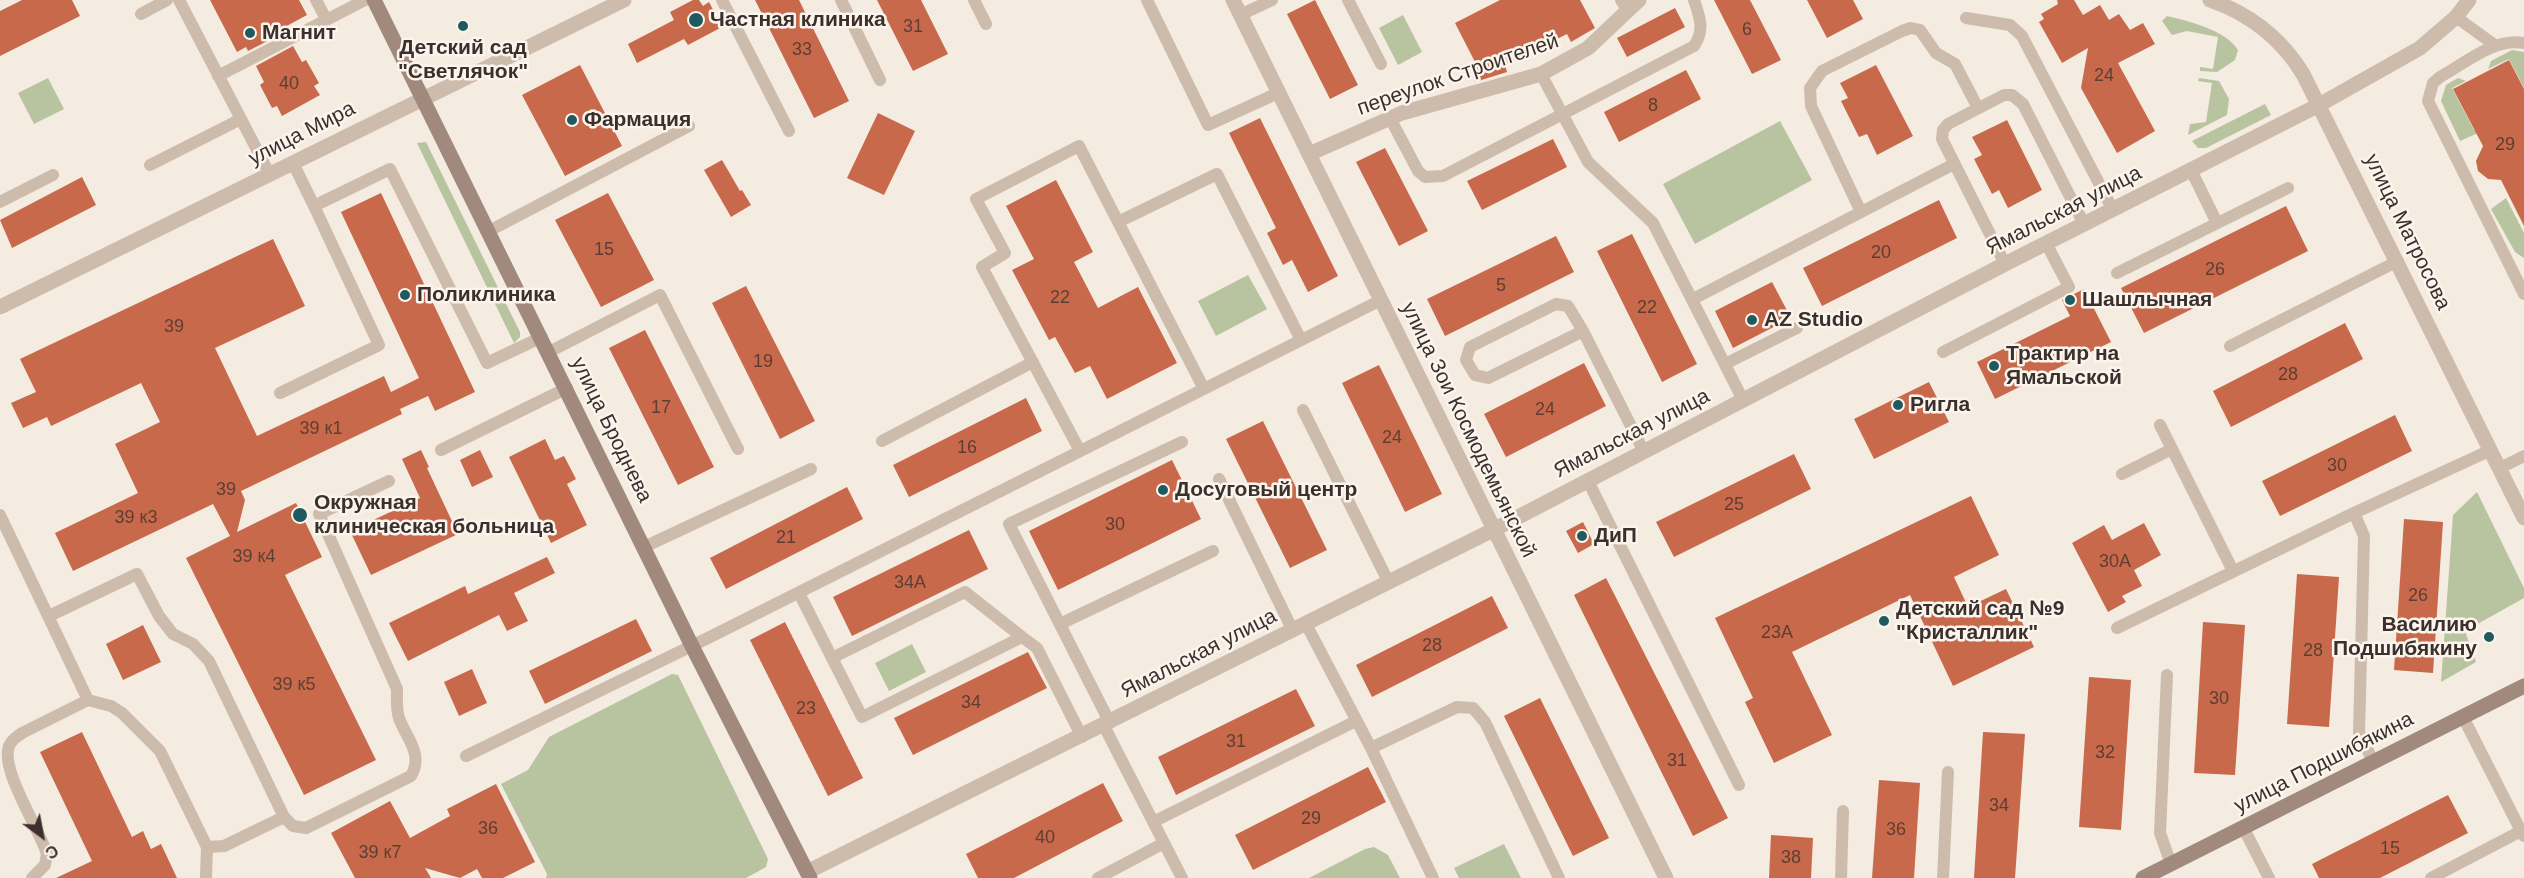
<!DOCTYPE html>
<meta charset="utf-8">
<style>
body{margin:0}
#map{position:relative;width:2524px;height:878px;overflow:hidden;background:#f4ebe1;font-family:Helvetica,sans-serif}
canvas{display:block}
.north{position:absolute;left:12px;top:806px;width:60px;height:60px;-webkit-text-stroke:4px #fbf5ee;paint-order:stroke;rotate:148deg;font-size:16px;font-weight:700;line-height:24px;text-align:center;color:#3b302b}
.north::after{content:'';display:block;margin:auto;width:21px;height:27px;background:#3b302b;clip-path:polygon(50% 0,100% 100%,50% 72%,0 100%)}
</style>
<div id="map">
<canvas width="2524" height="878"></canvas>
<div class="north">С</div>
</div>
<script>
const ctx = document.querySelector('canvas').getContext('2d');
ctx.lineJoin = 'round';
function fill(path, color) {
  ctx.fillStyle = color;
  ctx.fill(path, 'evenodd');
}
function trace(path, color, width, dash) {
  ctx.strokeStyle = color;
  ctx.lineWidth = width;
  ctx.lineCap = dash ? 'butt' : 'round';
  ctx.setLineDash(dash || []);
  ctx.stroke(path);
}
function label(font, color, halo, rows, align = 'center') {
  ctx.font = font + ' Helvetica,sans-serif';
  ctx.lineWidth = 5;
  ctx.setLineDash([]);
  ctx.textBaseline = 'middle';
  ctx.strokeStyle = halo;
  ctx.fillStyle = color;
  for (const [text, x, y, turn = 0] of rows) {
    ctx.save();
    ctx.translate(x, y);
    ctx.rotate((+turn || 0) * Math.PI / 180);
    ctx.textAlign = isNaN(turn) ? turn : align;
    if (halo) ctx.strokeText(text, 0, 0);
    ctx.fillText(text, 0, 0);
    ctx.restore();
  }
}
fill(new Path2D(`
 M1403,15L1422,52L1398,65L1379,28Z
 M2167,16C2188,21 2226,30 2238,50L2235,60L2217,72L2200,71V67L2213,69L2218,37L2187,31L2172,35L2162,21Z
 M2512,50L2524,52V88L2509,59L2488,69L2491,61Z
 M48,78L64,109L34,124L18,93Z
 M2199,78L2219,81L2229,99L2227,115L2188,135L2190,124L2206,122L2212,83L2198,81Z
 M2458,78L2466,81L2452,88L2474,130L2483,126L2485,130L2460,141L2441,101L2446,85Z
 M2265,104L2271,115L2206,148H2198L2192,141Z
 M1780,121L1812,180L1695,244L1663,184Z
 M426,142L520,332V337L514,343L417,143Z
 M2506,198L2524,233V258L2515,252L2491,209Z
 M1248,275L1267,309L1216,336L1198,301Z
 M2477,492L2524,588V598L2465,631L2476,662L2441,682L2453,515Z
 M912,644L926,672L889,691L875,663Z
 M672,674L678,675L768,859L766,867L746,878H546L547,874L501,784L528,770L549,737Z
 M1504,844L1521,878H1459L1454,868Z
 M1374,847L1388,855L1400,878H1309L1365,849Z`), '#b8c4a0');
fill(new Path2D(`
 M22,0H72L80,16L0,56V11Z
 M210,0H299L307,15L283,28L285,32L248,51L246,47L237,52Z
 M693,0H699L703,6L709,2L722,27L688,45L684,39L637,63L628,44L674,20L670,12Z
 M755,0H799L849,101L814,118Z
 M877,0H921L948,54L913,71Z
 M1315,0L1358,85L1330,99L1287,14Z
 M1500,0H1580L1595,28L1571,42L1567,34L1505,65L1507,72L1475,82L1470,64L1475,62L1455,23Z
 M1714,0H1750L1781,60L1752,74Z
 M1807,0H1853L1863,19L1827,38Z
 M2057,0H2074L2083,15L2100,5L2109,20L2119,14L2130,30L2143,23L2155,44L2118,63L2155,131L2117,153L2081,88L2088,48L2062,63L2039,22L2044,19L2041,14L2058,4Z
 M1675,8L1685,27L1627,57L1617,38Z
 M293,46L302,62L306,60L319,83L314,86L320,95L282,116L277,106L272,108L260,85L264,82L256,66Z
 M2509,60L2524,89V226L2501,180L2488,179L2478,171L2476,161L2483,146L2453,89Z
 M580,65L622,146L565,176L522,95Z
 M1876,65L1913,136L1877,155L1867,134L1859,137L1841,101L1848,98L1840,83Z
 M1686,70L1701,99L1619,142L1604,112Z
 M878,113L915,131L884,195L847,178Z
 M1260,118L1338,276L1308,292L1292,260L1283,265L1267,233L1276,228L1229,133Z
 M2007,120L2042,190L2008,208L1999,190L1992,194L1974,159L1982,155L1972,137Z
 M1553,139L1567,167L1482,210L1467,181Z
 M1385,148L1428,231L1399,246L1356,162Z
 M722,160L740,191L742,190L751,205L731,217L704,170Z
 M82,177L96,205L12,248L0,220Z
 M1056,180L1093,252L1074,262L1098,308L1138,287L1177,363L1107,399L1090,366L1075,373L1055,337L1049,340L1012,270L1034,259L1006,206Z
 M381,193L475,392L435,411L428,396L400,409L402,414L241,491L245,500L237,532L296,503L322,557L285,575L376,760L304,795L186,558L230,536L213,504L73,571L55,533L138,493L115,444L160,422L141,383L51,426L47,417L23,428L11,403L36,392L20,359L273,239L305,306L215,348L257,436L384,376L391,392L419,378L341,212Z
 M608,193L654,280L601,307L555,220Z
 M1939,200L1957,238L1822,306L1803,268Z
 M2286,206L2308,251L2144,333L2121,288Z
 M1632,234L1697,364L1662,382L1597,251Z
 M1556,236L1574,272L1445,336L1427,299Z
 M1772,282L1791,318L1733,348L1715,311Z
 M746,286L815,421L780,439L712,303Z
 M2084,289L2111,342L1995,399L1977,362L2070,316L2062,300Z
 M2345,323L2363,359L2231,427L2213,391Z
 M645,330L714,467L678,485L609,348Z
 M1584,363L1606,406L1506,457L1484,414Z
 M1379,365L1442,494L1405,512L1342,383Z
 M1929,382L1949,422L1874,459L1854,419Z
 M1026,398L1042,431L909,497L893,465Z
 M2395,415L2412,451L2280,516L2262,481Z
 M1263,421L1327,550L1290,568L1226,439Z
 M545,439L555,460L564,456L576,479L567,484L587,525L551,543L509,457Z
 M421,450L429,467L427,468L458,534L371,575L350,531L420,498L402,459Z
 M480,450L493,477L472,487L460,460Z
 M1794,454L1811,489L1674,557L1656,522Z
 M1172,460L1201,519L1058,590L1029,531Z
 M847,487L863,519L726,589L710,558Z
 M1971,496L1999,555L1954,577L1968,607L2006,589L2034,647L1953,686L1910,595L1792,652L1832,735L1774,763L1745,702L1753,698L1715,618Z
 M2404,519L2443,522L2433,673L2394,670Z
 M1583,522L1594,544L1578,553L1566,531Z
 M2144,523L2161,555L2134,570L2142,586L2122,596L2126,602L2108,612L2072,543L2104,525L2112,540Z
 M969,530L988,569L852,636L833,597Z
 M547,557L555,573L514,593L528,621L507,631L499,615L408,661L389,623L465,586L468,594Z
 M2297,574L2339,577L2329,727L2287,724Z
 M1606,578L1728,818L1693,836L1574,595Z
 M1492,596L1508,628L1372,697L1356,665Z
 M636,619L652,651L545,704L529,671Z
 M785,622L863,778L828,796L750,640Z
 M2203,622L2245,625L2235,775L2194,773Z
 M143,625L161,662L123,680L106,644Z
 M1028,652L1047,688L913,755L894,718Z
 M472,669L487,703L459,716L444,682Z
 M2089,677L2131,680L2121,830L2079,827Z
 M1296,689L1315,726L1176,795L1158,757Z
 M1540,698L1609,838L1573,856L1504,716Z
 M82,732L132,837L143,831L151,849L161,844L177,878H56L92,861L40,752Z
 M1983,732L2025,734L2015,878H1974Z
 M1368,767L1386,802L1253,870L1235,835Z
 M1879,780L1920,783L1914,878H1872Z
 M1103,783L1123,821L1014,878H978L966,854Z
 M496,784L535,862L503,878H482L477,869L460,878L425,868L431,878H355L331,833L390,801L410,838L450,816L447,809Z
 M2448,795L2468,833L2380,878H2319L2312,864Z
 M1771,835L1813,838L1811,878H1769Z`), '#c8694b');
trace(new Path2D(`
 M179,0L241,119
 M316,0L326,19
 M722,0L789,131
 M841,0L880,80
 M974,0L986,24
 M1147,0L1208,125L1278,93
 M1348,0L1381,64
 M1621,0L1628,11
 M141,14L167,0
 M1240,15L1272,0
 M2456,17L2496,46
 M1966,18L2010,25L2022,36L2113,210
 M2524,43C2495,37 2464,64 2440,77L2433,83L2428,101L2524,294
 M1541,74L1588,162L1653,223L1743,400
 M218,76L365,0
 M1390,118L1418,171L1425,177L1443,176L1694,46C1705,30 1700,18 1694,0
 M293,163L314,206L390,169L487,363L542,337
 M150,165L241,119L270,175
 M2191,170L2217,223
 M0,202L53,175
 M1861,212L1811,106L1810,88L1822,71L1902,31L1911,28L1920,30L1936,53L1955,64L1978,108
 M1118,222L1217,174L1301,340
 M489,231L689,126
 M2005,264L1942,139L1943,130L1948,124L2004,95H2012L2023,104L2084,224
 M2117,273L2288,188
 M1693,299L1954,164
 M1583,331L1568,306L1556,304L1470,347L1466,360L1475,375L1488,378L1583,331L1644,452
 M2230,346L2398,261
 M549,352L660,295L738,449
 M1943,352L2069,287L2046,243
 M1725,364L1797,328
 M280,393L379,345L314,206
 M1303,410L1389,583
 M2160,425L2233,571
 M882,441L1033,362
 M441,450L567,388
 M1080,451L982,267L1005,253L976,199L1079,146L1204,389
 M2500,468L2524,456
 M2122,474L2172,449
 M1219,479L1293,631
 M1588,481L1739,785
 M2354,513L2364,536L2359,733L2373,761
 M0,515L88,700
 M644,547L811,469
 M799,593L862,717L1022,637L1037,648L1082,737
 M49,616L137,574L159,616L173,634L193,644L209,661L284,817L224,846L207,847
 M1060,624L1213,551
 M1306,624L1371,748L1457,707L1473,708L1485,722L1559,878
 M2117,628L2354,513L2491,450
 M832,658L965,592L1022,637
 M2167,675L2160,833L2171,864
 M2463,717L2521,831
 M1110,723L1009,524L1182,442
 M1104,726L1182,878
 M1371,748L1433,878
 M466,756L714,635L1381,300
 M284,817L293,826L306,828L411,776C424,754 406,738 399,718C396,709 397,698 397,689L319,514L389,481
 M1153,822L1356,721
 M2243,827L2269,878
 M32,878L45,865L47,854C39,828 0,770 9,746C12,739 17,737 22,733L88,700L111,706L122,713L160,751L207,847L206,878
 M1098,878L1164,843
 M1841,878L1843,811
 M1943,878L1948,772
 M2431,878L2521,831L2524,836`), '#cdbbac', 12);
trace(new Path2D(`
 M1309,154L1402,113L1541,74L1588,48L1639,0`), '#cdbbac', 15);
trace(new Path2D(`
 M1233,0L1666,878
 M2210,0C2250,14 2281,38 2303,74L2524,518
 M0,307L624,0
 M807,872L1495,529L2005,264L2319,105L2420,48L2456,17L2469,0`), '#cdbbac', 15);
trace(new Path2D(`
 M374,0L692,646L810,878
 M2143,878L2524,686`), '#a18a7d', 15);
for (const [x, y, r, color] of [
 [696,20,8,"#1f5a5e"],
 [463,26,6,"#1f5a5e"],
 [250,33,6,"#1f5a5e"],
 [572,120,6,"#1f5a5e"],
 [405,295,6,"#1f5a5e"],
 [2070,300,6,"#1f5a5e"],
 [1752,320,6,"#1f5a5e"],
 [1994,366,6,"#1f5a5e"],
 [1898,405,6,"#1f5a5e"],
 [1163,490,6,"#1f5a5e"],
 [300,515,8,"#1f5a5e"],
 [1582,536,6,"#1f5a5e"],
 [1884,621,6,"#1f5a5e"],
 [2489,637,6,"#1f5a5e"]
]) {
  const dot = new Path2D();
  dot.arc(x, y, r, 0, 2 * Math.PI);
  ctx.fillStyle = color;
  ctx.fill(dot);
  trace(dot, '#fbf5ee', 2);
}
label('18px', '#5e3e33', null, [
 ["31",913,27],
 ["6",1747,30],
 ["33",802,50],
 ["24",2104,76],
 ["40",289,84],
 ["8",1653,106],
 ["29",2505,145],
 ["15",604,250],
 ["20",1881,253],
 ["26",2215,270],
 ["5",1501,286],
 ["22",1060,298],
 ["22",1647,308],
 ["39",174,327],
 ["19",763,362],
 ["28",2288,375],
 ["17",661,408],
 ["24",1545,410],
 ["39 к1",321,429],
 ["24",1392,438],
 ["16",967,448],
 ["30",2337,466],
 ["39",226,490],
 ["25",1734,505],
 ["39 к3",136,518],
 ["30",1115,525],
 ["21",786,538],
 ["39 к4",254,557],
 ["30А",2115,562],
 ["34А",910,583],
 ["26",2418,596],
 ["23А",1777,633],
 ["28",1432,646],
 ["28",2313,651],
 ["39 к5",294,685],
 ["30",2219,699],
 ["34",971,703],
 ["23",806,709],
 ["31",1236,742],
 ["32",2105,753],
 ["31",1677,761],
 ["34",1999,806],
 ["29",1311,819],
 ["36",488,829],
 ["36",1896,830],
 ["40",1045,838],
 ["15",2390,849],
 ["39 к7",380,853],
 ["38",1791,858]
]);
label('bold 21px', '#3b302b', '#fbf5ee', [
 ["Частная клиника",710,20],
 ["Магнит",262,33],
 ["Детский сад",463,48,"center"],
 ["\"Светлячок\"",463,72,"center"],
 ["Фармация",584,120],
 ["Поликлиника",417,295],
 ["Шашлычная",2082,300],
 ["AZ Studio",1764,320],
 ["Трактир на",2006,354],
 ["Ямальской",2006,378],
 ["Ригла",1910,405],
 ["Досуговый центр",1175,490],
 ["Окружная",314,503],
 ["клиническая больница",314,527],
 ["ДиП",1594,536],
 ["Детский сад №9",1896,609],
 ["\"Кристаллик\"",1896,633],
 ["Василию",2477,625,"right"],
 ["Подшибякину",2477,649,"right"]
], 'left');
label('21px', '#3b302b', '#fbf5ee', [
 ["переулок Строителей",1458,75,-19],
 ["улица Мира",302,134,-27],
 ["Ямальская улица",2064,211,-27],
 ["улица Матросова",2407,232,64],
 ["улица Броднева",611,430,64],
 ["улица Зои Космодемьянской",1468,430,64],
 ["Ямальская улица",1632,434,-27],
 ["Ямальская улица",1199,654,-27],
 ["улица Подшибякина",2324,763,-27]
]);
</script>
